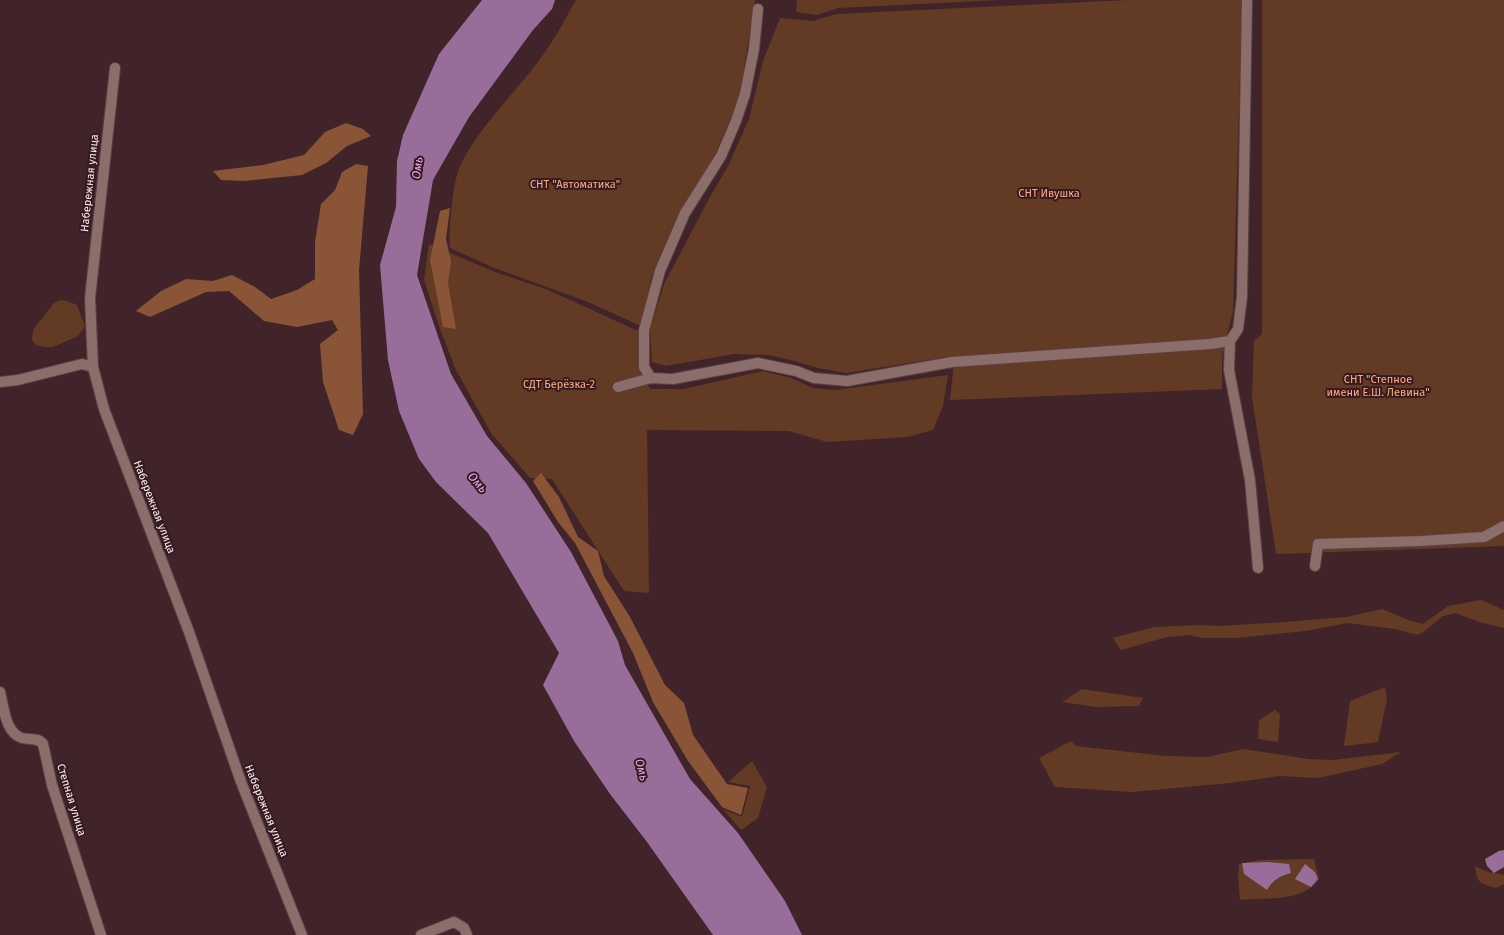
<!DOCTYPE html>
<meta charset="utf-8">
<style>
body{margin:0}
canvas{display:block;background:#402429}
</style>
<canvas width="1504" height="935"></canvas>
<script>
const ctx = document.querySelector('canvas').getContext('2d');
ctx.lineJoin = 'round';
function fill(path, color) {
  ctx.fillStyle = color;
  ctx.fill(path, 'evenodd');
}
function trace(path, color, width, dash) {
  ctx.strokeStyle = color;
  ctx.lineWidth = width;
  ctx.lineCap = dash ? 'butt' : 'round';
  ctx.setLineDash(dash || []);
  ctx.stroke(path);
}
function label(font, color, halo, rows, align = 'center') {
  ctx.font = font + ' "Fira Sans",sans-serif';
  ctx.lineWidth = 4;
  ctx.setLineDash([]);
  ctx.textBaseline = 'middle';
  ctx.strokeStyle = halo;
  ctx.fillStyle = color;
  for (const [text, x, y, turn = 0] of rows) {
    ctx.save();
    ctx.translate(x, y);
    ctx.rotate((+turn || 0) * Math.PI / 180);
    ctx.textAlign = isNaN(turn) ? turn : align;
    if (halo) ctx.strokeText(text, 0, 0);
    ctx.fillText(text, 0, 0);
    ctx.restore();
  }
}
fill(new Path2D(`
 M576,0H755L739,99L714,156L676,220L652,275L641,326L588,302L492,267L450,248C448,231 453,178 461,164C482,122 519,90 545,52C557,36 566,17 576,0Z
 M797,0H1000L838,8L817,15L796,12Z
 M1128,0H1242L1233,311L1222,356V389L950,400L953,372L952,356L846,373L818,368L791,360L768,355L734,354L666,366L652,362L650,330L664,284L710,197L728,166L749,119L763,61L780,18L813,21L836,14Z
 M1262,0H1504V546L1276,554L1252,397L1254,341L1262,334Z
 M429,244L495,272L548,290L638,331L640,372L650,389H684L763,371L791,378L813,388L836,390L948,375L943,406L933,430L907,437L827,442L789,431L647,430L649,593L624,591L552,479L530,478L491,433L456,370L440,329L424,280Z
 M60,300L67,301L77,305L85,326L78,336L53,347H44L36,345L32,340L33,330L54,303Z
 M1481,600L1504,610V628L1479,622L1456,613L1443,616L1426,630L1418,635L1394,629L1348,623L1305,631L1236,638H1203L1189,635L1167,637L1121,650L1113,638L1154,627L1202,625L1218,626L1286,622L1346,617L1382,609L1408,620L1423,624L1448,606Z
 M1385,687L1387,699L1378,742L1344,746L1350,701Z
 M1082,689L1143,698L1139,706L1096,707L1062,702Z
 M1275,710L1280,714L1278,742L1258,739L1259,720Z
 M1071,741L1076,746L1166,756L1208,757L1243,749L1309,759L1333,760L1401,752L1382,764L1318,778L1280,776L1230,783L1132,792L1055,787L1039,758Z
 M752,761L767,787L758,818L741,830L723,809L742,817L750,786L728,782Z
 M1314,859L1319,879C1303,903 1265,897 1240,900L1238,877L1239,864L1259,860ZM1268,862L1289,865L1291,873C1280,876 1274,881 1266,890Z
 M1475,866L1488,872L1504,875V884L1496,888C1480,884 1477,883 1475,866Z`), '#633a24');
fill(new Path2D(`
 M346,123L363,129L371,136L347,146L326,163L302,175L244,181L221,180L213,171L263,165L304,155L325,132Z
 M356,164L368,166L359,270L363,414L353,435L339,430L323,382L320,344L338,330L332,320L297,327L264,321L229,291L206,292L150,317L136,311L161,291L186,279L213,281L232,275L255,287L271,299L297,290L315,279V242L321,204L335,190L342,172Z
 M450,208L446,239L451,261L448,283L456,329L443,327L430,260L440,211Z
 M541,473L559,497L578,537L598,551L604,576L630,617L665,685L684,703L693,735L727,784L748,788L741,815L722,807L688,761L653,702L633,653L575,543L558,522L533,481Z`), '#8a5537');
fill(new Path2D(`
 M482,0H555L552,9L533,30L469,117L433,180L417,275L451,374L487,436L526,483L571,552L618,641L625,665L690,779L738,833L785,901L802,935H713L647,842L610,794L574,741L543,685L559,653L488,533L436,482L419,459L399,411L388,360L380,265L396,207L397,161L403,135L439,54Z
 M1504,850V867L1494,873L1487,866L1485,859L1499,851Z
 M1268,862L1289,864L1291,873C1280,876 1273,880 1267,890L1244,874L1242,863Z
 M1305,864L1315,872L1318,879L1311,887L1295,879Z`), '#996d9a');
const minor = new Path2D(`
 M1247,0L1242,297L1238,329L1230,341L1229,370L1250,480L1258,568
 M115,68L90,298L93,367L104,409L189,632L241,782L302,935
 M651,378L644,367V330L660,271L685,213L721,156L736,121L745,94L754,49L758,9
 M0,382L18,380L82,364L93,367
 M618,387L651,378L673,379L758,363L796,371L814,378L847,381L952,362L1210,344L1230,341
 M1315,566L1318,544L1421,541L1484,537L1504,526
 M0,692C4,707 5,733 22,738C30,740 38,737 43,744L52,785L101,935
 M421,935L454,922L464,928L467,935`);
trace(minor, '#5b4145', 12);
trace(minor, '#8b6e6a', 10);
label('11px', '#fff0f2', '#351a20', [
 ["Набережная улица",90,183,-84],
 ["Набережная улица",154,507,69],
 ["Степная улица",71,800,73],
 ["Набережная улица",266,811,68]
]);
label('11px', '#feac80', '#351a20', [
 ["СНТ \"Автоматика\"",575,185],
 ["СНТ Ивушка",1049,194],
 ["СНТ \"Степное",1378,380],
 ["имени Е.Ш. Левина\"",1378,393],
 ["СДТ Берёзка-2",559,385]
]);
label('italic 12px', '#e8a8ea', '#351a20', [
 ["Омь",418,168,-82],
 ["Омь",477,483,50],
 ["Омь",641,770,75]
]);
</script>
